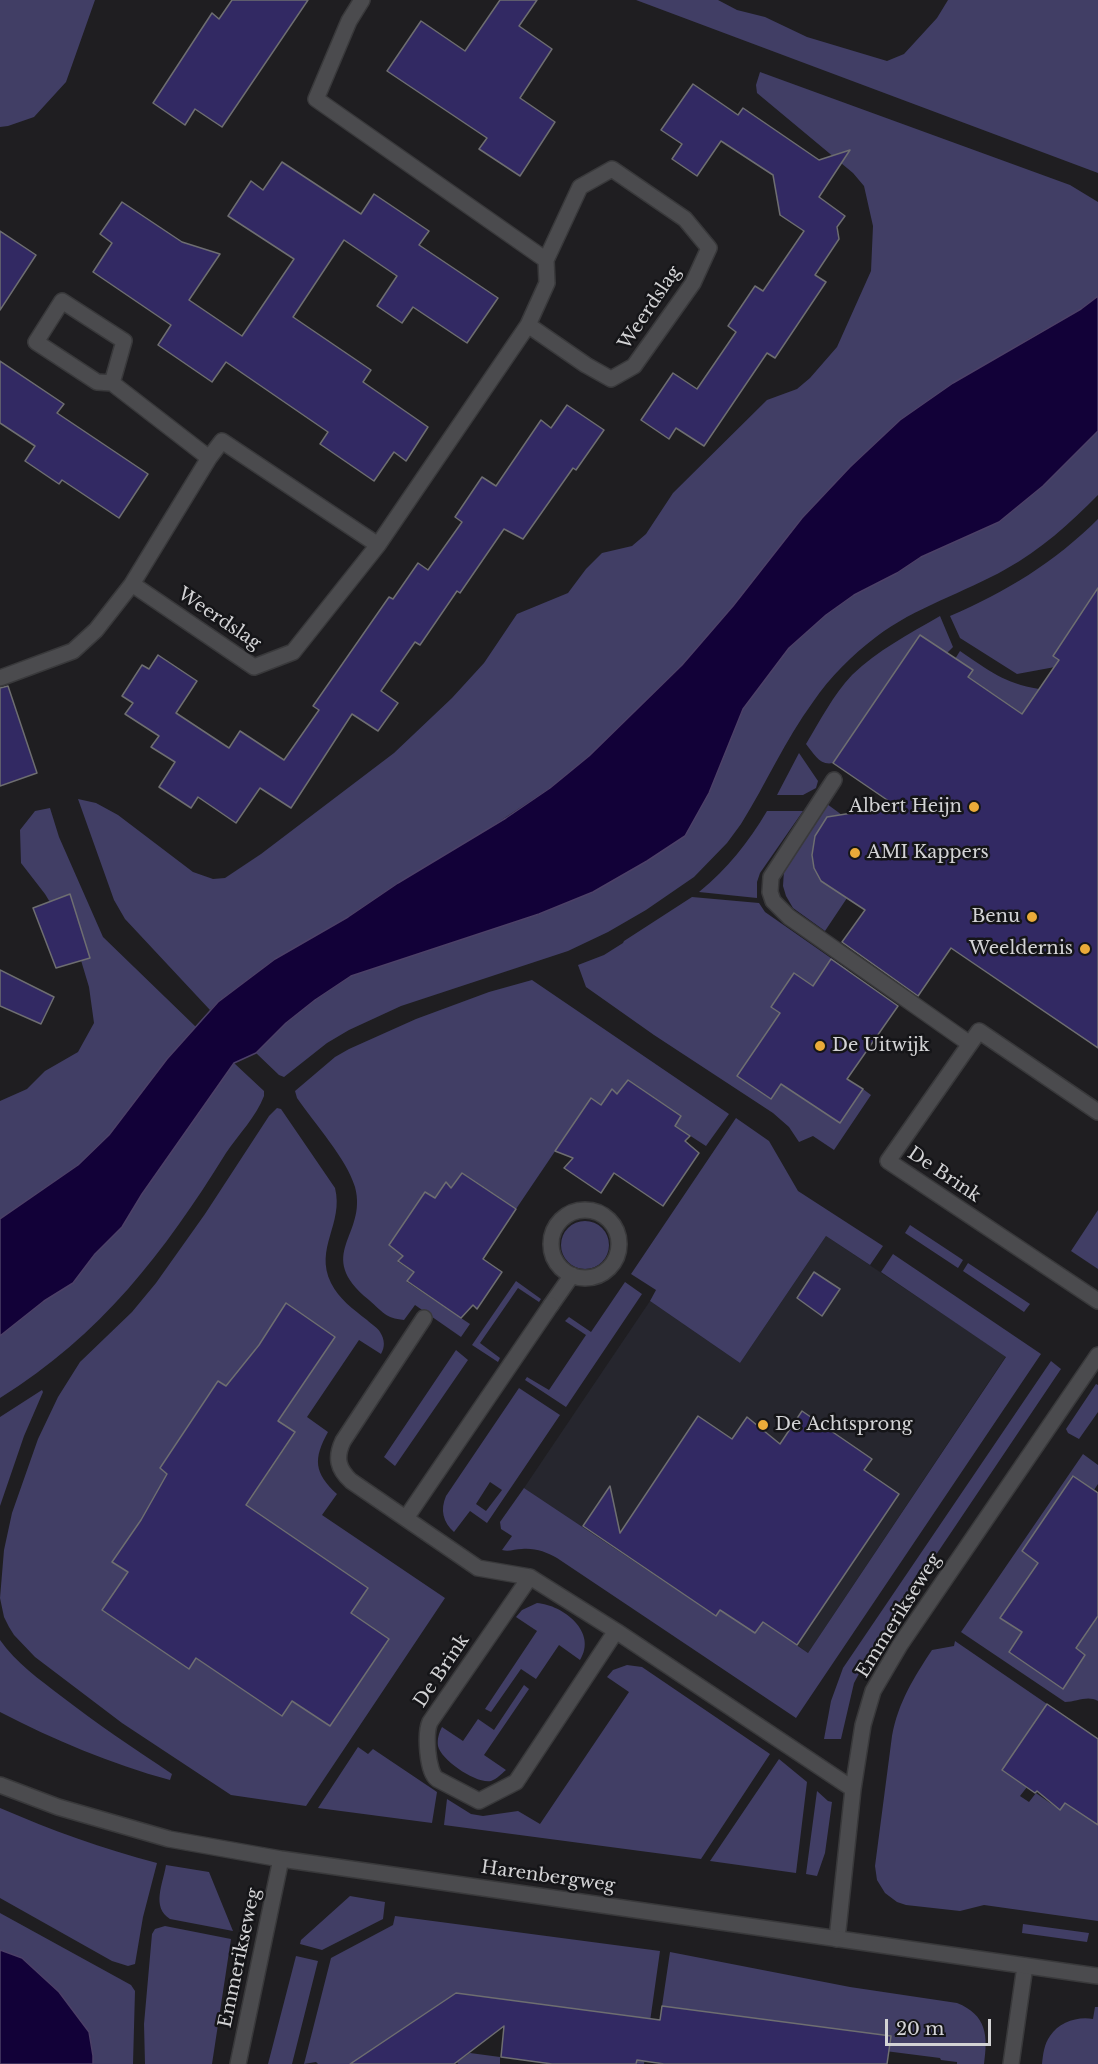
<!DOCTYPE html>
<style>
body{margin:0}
#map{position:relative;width:1098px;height:2064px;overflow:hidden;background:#1f1e21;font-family:"Libre Baskerville",serif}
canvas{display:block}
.scale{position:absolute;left:885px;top:2019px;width:106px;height:27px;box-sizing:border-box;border:3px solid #d3d3d5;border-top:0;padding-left:8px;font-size:18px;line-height:21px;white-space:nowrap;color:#d3d3d5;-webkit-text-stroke:4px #151518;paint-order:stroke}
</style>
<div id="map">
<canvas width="1098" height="2064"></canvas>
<div class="scale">20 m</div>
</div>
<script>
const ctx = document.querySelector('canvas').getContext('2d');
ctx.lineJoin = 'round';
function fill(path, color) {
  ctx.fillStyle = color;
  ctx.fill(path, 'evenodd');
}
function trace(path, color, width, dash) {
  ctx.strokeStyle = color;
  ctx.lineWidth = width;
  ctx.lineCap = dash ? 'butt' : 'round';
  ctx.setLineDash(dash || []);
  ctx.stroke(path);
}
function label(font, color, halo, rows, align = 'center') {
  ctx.font = font + ' "Libre Baskerville",serif';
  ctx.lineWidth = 5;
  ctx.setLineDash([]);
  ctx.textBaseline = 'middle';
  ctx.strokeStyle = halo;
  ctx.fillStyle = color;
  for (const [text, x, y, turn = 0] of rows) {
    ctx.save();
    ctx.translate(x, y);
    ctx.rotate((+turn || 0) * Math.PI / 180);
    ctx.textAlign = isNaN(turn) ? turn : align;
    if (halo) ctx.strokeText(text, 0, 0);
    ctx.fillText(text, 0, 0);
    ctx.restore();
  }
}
fill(new Path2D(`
 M826,1236L1006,1356L808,1653L797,1645L755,1633L721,1610L716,1616L524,1488L650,1301L740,1363Z`), '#26262e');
fill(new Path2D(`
 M0,0H95L66,82L34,117L8,126L0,127Z
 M636,0H718L737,10L765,17L807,37L887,61L904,54L937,18L948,0H1098V173Z
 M760,72L1070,185L1098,202V296L1081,309L1028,339L900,420L850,467L802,518L733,606L682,665L589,756L550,788L453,852L398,883L348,917L275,959L218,1002L210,1010L125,919L114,900L78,799L96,803L118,815L193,872L213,879L225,878L261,854L394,753L452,698L484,663L517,614L568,593L586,569L602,553L632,546L646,534L673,493L767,400L797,389L810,378L837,347L871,271L873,226L864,186L853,173L757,93L756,85Z
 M1098,431V495C1070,523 1041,550 1006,569C964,593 915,607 876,637C852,655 830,677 813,702C785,740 766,784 741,824L727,843L694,877L646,910L608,932L568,951L401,1006L349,1030L327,1043L284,1077L279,1075L256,1053L286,1023L315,1000L351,976L539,914L593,892L619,876L709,793L743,709L789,648L826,615L854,595L897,573L921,557L999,522L1043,486Z
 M1098,519V686L1055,667L1017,674L960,638L950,616C1006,592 1055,562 1098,519Z
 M940,616L953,647L947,653L920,636L833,763C820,766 814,754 806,744C820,721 833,695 852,675C878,650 909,634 940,616Z
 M960,651C990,671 1003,683 1039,689L1029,704L1043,714L1037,724L968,677L955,659Z
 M799,753L818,781L816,788L803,795H777Z
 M827,804L842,815L812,855C815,877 830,887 847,898L825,931L793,908L786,896L783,886L784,870Z
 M50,808L59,837L103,937L196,1027L167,1059L109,1135L78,1165L0,1219V1101L27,1089L45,1071L78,1052L94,1023L89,987L77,947L45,894L21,863L20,830L35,811Z
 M767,811H803L760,873L757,882V898L699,892C728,868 748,843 767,811Z
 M692,897L759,903L765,912L848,970L830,997L794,973L771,1007L780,1013L737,1076L771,1099L781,1084L840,1123L863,1089L871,1095L834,1150L813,1136L799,1142L789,1127L773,1113L654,1035L586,987L578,965L604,955L623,943L624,941Z
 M532,980L729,1114L706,1146L675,1126L681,1116L628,1080L617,1094L612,1089L601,1105L591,1098L516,1209L462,1173L451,1188L446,1183L435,1198L425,1192L389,1245L403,1256L398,1262L414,1272L407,1282L470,1324L461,1337L415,1305L404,1320C385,1318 383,1312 369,1300C313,1254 368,1236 355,1187C347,1159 314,1123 297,1098L295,1091L335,1057L349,1049L416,1019L489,992Z
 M234,1063L264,1091V1096C256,1117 238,1135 226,1153C164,1253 101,1335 0,1398V1336L44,1301L73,1283L95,1254L122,1227L142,1194Z
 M277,1108L281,1109L335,1188C344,1224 314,1248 331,1283C339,1299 353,1309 367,1320C371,1324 378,1328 380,1332C385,1340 385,1347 381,1354L359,1340L307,1417L328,1432C313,1459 314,1473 337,1494L322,1515L445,1598L306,1806L231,1795L122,1723L35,1657L14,1635L9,1627L4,1617L0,1598L4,1550L12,1513L38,1439L58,1397L80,1362L132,1312L156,1283L205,1214L269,1116ZM287,1304L335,1337L278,1421L295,1433L244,1509L281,1529L368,1588L351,1613L389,1640L360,1682L338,1702L344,1706L330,1726L292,1701L282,1715L196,1658L189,1668L102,1610L128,1572L113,1562L171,1476L160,1468L219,1381L229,1388L256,1348L258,1346L264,1350Z
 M736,1118L769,1141L798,1191L883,1246L870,1265L826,1236L740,1363L650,1301L656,1290L631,1274Z
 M1098,1210V1269L1071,1251Z
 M561 1245a24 24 0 1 1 48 0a24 24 0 1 1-48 0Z
 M910,1225L963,1260L958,1268L905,1233Z
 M893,1254L1041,1354L796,1718L557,1558C546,1552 536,1548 522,1549C515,1549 509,1552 502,1550L512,1536L501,1529L500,1522L524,1488L716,1616L720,1610L755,1633L763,1622L808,1653L1006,1357L881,1272Z
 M968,1263L1030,1304L1024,1312L963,1271Z
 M516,1281L541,1299L539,1302L518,1288L480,1343L500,1358L498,1362L472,1345Z
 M625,1282L642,1294L566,1407L525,1380L527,1377L549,1390L586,1335L565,1321L569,1317L591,1332Z
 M456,1350L468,1360L395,1466L384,1457Z
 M1051,1361L1061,1369L870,1653L854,1683L841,1739H824L831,1701L843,1668Z
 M1096,1384L1098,1385V1412L1079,1439L1068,1433L1066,1429Z
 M519,1388L560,1415L487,1523L470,1511L454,1532C443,1522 440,1510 446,1496ZM490,1482L502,1490L486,1511L476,1504Z
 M42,1390L43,1392L24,1436L0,1506V1417Z
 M1083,1454L1098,1465V1484L1094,1490L1072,1476L1060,1495L1081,1509L1035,1532L1022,1551L1043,1566L1001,1618L1022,1632L1009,1652L1079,1664L1085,1655L1076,1648L1093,1624L1098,1595V1701C1087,1695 1077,1702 1065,1702L961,1632Z
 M537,1603C563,1605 598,1632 580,1660L559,1645L536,1679L521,1669L491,1712L485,1709L537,1631L516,1617L522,1610Z
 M0,1640C16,1663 39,1679 61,1696C97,1724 135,1749 172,1774L170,1780C111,1764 54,1740 0,1712Z
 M955,1641L1047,1704L1002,1770L1027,1787L1020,1796L1029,1802L1036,1793L1060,1810L1071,1793L1098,1821V1921L984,1905L960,1911L906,1905L897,1902L885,1893L877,1880L875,1866L892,1736C898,1703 914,1677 932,1650L954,1646Z
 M627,1665L642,1667L770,1754L701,1859L444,1825L447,1799L471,1814L483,1816L518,1811L540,1824L629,1692L607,1677L613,1670Z
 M524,1685L529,1689L484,1755L506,1770C501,1774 497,1779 491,1781C476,1784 441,1760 438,1746C437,1739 439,1733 442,1727L463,1741L478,1719L494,1730Z
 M358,1747L368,1754L373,1749L437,1792L432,1823L318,1808Z
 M779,1759L807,1782L796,1873L710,1861Z
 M817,1791L828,1801L832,1802L825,1853L817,1876L806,1874Z
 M0,1808C51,1830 103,1849 157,1863L143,1917L135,1964L128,1966L112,1961L0,1898Z
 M166,1865L209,1872L233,1931L170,1919C151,1907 163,1884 166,1865Z
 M350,1896L385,1902L383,1919L322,1950L300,1944L301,1940Z
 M0,1913L131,1985L135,1991L133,2064H93V2056L89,2032L59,1992L22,1958L0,1950Z
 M395,1916L660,1951L644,2064H636L642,2018L456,1993L350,2064H318L316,2062L304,2064L331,1958L393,1925Z
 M1023,1924L1089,1933L1087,1942L1022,1933Z
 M165,1926L231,1939L212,2064H145L144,2024L152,1934L155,1929Z
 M670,1952L850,1987L957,2003C987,2015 988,2036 984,2064H957V2062L941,2060L940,2058L846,2046L848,2031L662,2006Z
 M296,1956L318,1961L292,2064H268Z
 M1095,2007H1098V2064H1042C1043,2055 1044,2044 1050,2036C1059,2022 1078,2016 1093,2019Z
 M470,2053L500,2057V2064H458L457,2062Z`), '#413e65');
const water = new Path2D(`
 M1098,296V431L1043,486L999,522L921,557L897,573L854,595L826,615L789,648L743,709L709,793L685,836L647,861L593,892L539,914L351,976L315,1000L286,1023L256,1053L234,1063L142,1194L122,1227L95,1254L73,1283L44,1301L0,1336V1219L78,1165L109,1135L167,1059L218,1002L275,959L348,917L398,883L506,818L550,788L589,756L682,665L733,606L802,518L850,467L900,420L953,383L1081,309Z
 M0,1950L22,1958L59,1992L89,2032L93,2056V2064H0Z`);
fill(water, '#120138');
trace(water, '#4c4067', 1.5);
const building = new Path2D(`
 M232,0H308L222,127L195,109L185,125L153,103L212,13L219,19Z
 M500,0H537L519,26L552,49L520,98L555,122L520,176L479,149L487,138L387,71L421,21L465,51Z
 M693,84L738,115L743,108L819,160L850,150L819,197L845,216L837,227L839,239L815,275L826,282L775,358L767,353L704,446L676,428L669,439L641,420L673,373L697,389L736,332L728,326L755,286L763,291L804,231L780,215L773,175L721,141L697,176L672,159L682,144L661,130Z
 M282,162L361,214L374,194L429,231L419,245L498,298L467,343L413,307L402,323L377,306L397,276L344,240L293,317L371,370L363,382L428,427L406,461L394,452L374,481L320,444L328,432L226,362L212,382L158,345L171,325L93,272L112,243L100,234L122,202L182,242L220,254L189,300L242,336L294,259L228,216L251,181L263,190Z
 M0,231L36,255L0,310Z
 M0,361L64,404L57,413L148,474L119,518L62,480L59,484L25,461L35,446L0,423Z
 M567,405L604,430L576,470L573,468L523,539L504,529L460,593L457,591L420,645L415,642L381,691L398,703L378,731L352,714L291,808L260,788L236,823L198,797L191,808L159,787L175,762L151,747L159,736L125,714L133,703L122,696L142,665L149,669L158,655L197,681L176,713L229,748L240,731L284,760L319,710L313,706L389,597L393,599L418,563L428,570L462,522L455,517L482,477L496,486L541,420L551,428Z
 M1098,588V1048L951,948L918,996L842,942L865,910L821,881L814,868L812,855L815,836L827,817L896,806L833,763L920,635L973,670L968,677L1022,714L1059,660L1053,656Z
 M8,686L37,773L0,786V688Z
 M70,894L90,958L56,968L33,908Z
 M831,959L898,1006L847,1079L863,1089L840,1123L781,1084L771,1099L737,1076L780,1013L771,1007L794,973L813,986Z
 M0,970L54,997L41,1024L0,1006Z
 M628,1080L681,1116L675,1126L690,1136L685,1141L699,1153L663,1206L614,1173L601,1193L564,1168L573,1158L555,1151L591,1098L601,1105L612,1089L617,1094Z
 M462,1173L516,1209L483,1259L502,1272L477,1309L473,1305L461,1318L407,1281L414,1272L398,1261L403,1256L389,1245L425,1192L435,1198L446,1182L451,1188Z
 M814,1272L840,1289L822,1316L797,1298Z
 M286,1303L335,1337L278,1421L295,1432L246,1505L368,1588L351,1613L389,1639L330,1726L292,1701L282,1716L196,1658L189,1669L102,1610L128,1572L112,1562L141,1520L167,1474L160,1468L218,1381L226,1386L259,1345Z
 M802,1411L872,1459L864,1470L899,1494L797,1645L763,1622L755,1633L720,1610L716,1616L583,1526L610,1486L620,1533L698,1416L732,1439L747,1417L780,1444Z
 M1073,1476L1098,1493V1616L1076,1648L1085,1655L1063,1689L1009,1652L1022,1632L1000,1618L1038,1563L1022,1551Z
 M1047,1704L1098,1739V1825L1065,1803L1060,1810L1037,1791L1035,1793L1002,1770Z
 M456,1993L660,2020L662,2006L891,2036L887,2064H664L637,2060L636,2064H552L501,2057L504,2026L454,2064H350Z`);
fill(building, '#322963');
trace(building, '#6e6e71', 1.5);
const pedestrian = new Path2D(`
 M551 1244a34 34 0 1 1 68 0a34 34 0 1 1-68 0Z
 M551,1305L572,1275`);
const minor = new Path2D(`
 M528,325L586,365L611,379L634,366L693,283L709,248L685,219L612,169L580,187L546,260
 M112,383L97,382L36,342L62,301L124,341L112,383L209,458
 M132,584L209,458L222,441L378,545
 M0,678L73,651L96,630L132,584L254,667L293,652L378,545L528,325L547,283L546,260L316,99L349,21L362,0
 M834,780L771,877L770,892L773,901L789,917L970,1044
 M1098,1112L979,1031L888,1161L1098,1301
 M424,1318L343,1441C335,1458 338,1469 351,1481L478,1568L530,1577L616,1631L853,1789
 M406,1518L551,1305
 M530,1577L430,1722C425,1733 427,1772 437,1779L479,1801L516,1782L616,1631
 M837,1939L853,1789L863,1725L873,1691L900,1645L1098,1355
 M1011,2064L1025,1966`);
const tertiary = new Path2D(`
 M0,1785L58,1807L169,1839L281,1859L1098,1976
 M238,2064L281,1859`);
trace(pedestrian, '#39393b', 18);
trace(minor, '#39393b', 18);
trace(tertiary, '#39393b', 18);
trace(pedestrian, '#4b4b4e', 15);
trace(minor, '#4b4b4e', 15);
trace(tertiary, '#4b4b4e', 15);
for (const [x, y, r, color] of [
 [974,807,6,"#eaaa39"],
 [855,853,6,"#eaaa39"],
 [1032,917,6,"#eaaa39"],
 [1085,949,6,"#eaaa39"],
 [820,1046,6,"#eaaa39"],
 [763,1425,6,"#eaaa39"]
]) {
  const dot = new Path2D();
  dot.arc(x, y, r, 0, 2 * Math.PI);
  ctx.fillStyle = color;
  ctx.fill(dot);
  trace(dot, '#151518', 2);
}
label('18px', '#d3d3d5', '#151518', [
 ["Weerdslag",650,308,-56],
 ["Weerdslag",219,619,34],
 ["De Brink",944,1175,34],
 ["Emmerikseweg",899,1616,-58],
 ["De Brink",442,1671,-56],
 ["Harenbergweg",548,1877,8],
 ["Emmerikseweg",240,1958,-78]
]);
label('18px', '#d3d3d5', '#151518', [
 ["Albert Heijn",962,807],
 ["AMI Kappers",867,853,"left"],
 ["Benu",1020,917],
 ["Weeldernis",1073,949],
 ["De Uitwijk",832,1046,"left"],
 ["De Achtsprong",775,1425,"left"]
], 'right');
</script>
